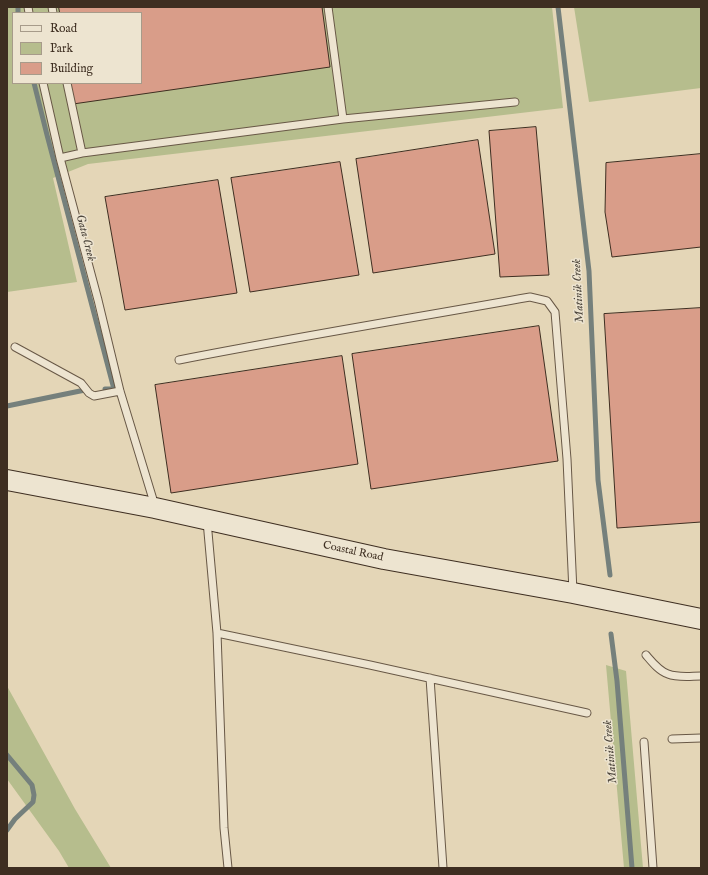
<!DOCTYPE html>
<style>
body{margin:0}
#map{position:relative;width:708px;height:875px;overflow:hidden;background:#e4d6b7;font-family:"IM FELL English",serif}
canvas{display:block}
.frame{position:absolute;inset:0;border:8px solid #3e2e21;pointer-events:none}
.legend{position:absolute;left:12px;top:12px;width:130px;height:72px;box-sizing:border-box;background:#ede4d0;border:1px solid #a79b8a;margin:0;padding:5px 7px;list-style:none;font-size:12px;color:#3e2e21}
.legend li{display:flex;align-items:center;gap:8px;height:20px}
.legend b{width:20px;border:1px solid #a79b8a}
</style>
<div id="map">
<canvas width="708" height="875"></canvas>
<div class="frame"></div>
<ul class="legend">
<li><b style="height:5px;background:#ede4d0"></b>Road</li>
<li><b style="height:11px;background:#b6bd8d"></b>Park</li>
<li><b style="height:11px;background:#d99d89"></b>Building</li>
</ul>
</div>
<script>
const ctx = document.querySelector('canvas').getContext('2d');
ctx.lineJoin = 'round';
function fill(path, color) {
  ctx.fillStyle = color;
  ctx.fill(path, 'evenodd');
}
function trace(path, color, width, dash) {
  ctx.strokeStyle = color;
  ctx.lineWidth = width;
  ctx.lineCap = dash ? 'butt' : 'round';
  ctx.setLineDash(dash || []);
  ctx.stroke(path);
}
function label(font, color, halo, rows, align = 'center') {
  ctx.font = font + ' "IM FELL English",serif';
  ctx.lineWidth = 3;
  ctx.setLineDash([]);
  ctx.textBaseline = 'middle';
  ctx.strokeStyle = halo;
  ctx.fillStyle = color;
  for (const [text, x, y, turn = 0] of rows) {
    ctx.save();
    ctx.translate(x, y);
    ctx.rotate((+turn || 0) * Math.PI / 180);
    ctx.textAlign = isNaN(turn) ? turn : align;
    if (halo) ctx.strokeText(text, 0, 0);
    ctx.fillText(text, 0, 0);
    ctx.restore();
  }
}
fill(new Path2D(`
 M7,7H552L563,108L88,164L53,178L77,282L7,292ZM13,13H141V83H13Z
 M574,7H701V88L589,102Z
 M606,665L626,671L643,868H624Z
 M7,686L75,809L111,868H69L59,851L7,779Z`), '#b6bd8d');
trace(new Path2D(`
 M18,7V13
 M558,7L589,271L598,480L610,575
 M34,83L47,135L114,389H105
 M7,406L85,390
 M611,634L617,681L632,868
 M7,755L32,785L34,795L33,802L15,819L7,830`), '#75807c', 5);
const building = new Path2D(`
 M59,7H322L330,67L73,104L70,83H141V13H60Z
 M536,127L549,275L500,277L489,131Z
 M478,140L495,254L373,273L356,159Z
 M701,154V247L612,257L605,212L606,163Z
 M340,162L359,275L250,292L231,178Z
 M218,180L237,293L125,310L105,197Z
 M701,308V522L617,528L604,314Z
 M539,326L558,461L371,489L352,354Z
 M342,356L358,464L171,493L155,385Z`);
fill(building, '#d99d89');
trace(building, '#3e2e21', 1);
const lane = new Path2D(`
 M28,7L29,13
 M52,7L53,13
 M328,7L343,119
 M43,83L60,158L98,300L120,391L155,506
 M82,153L343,119L515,102
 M60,158L82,153L67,83
 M15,347L81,383L89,393L94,396L120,391
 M179,360C296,337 413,318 530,297L547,301L555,312L567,459L573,592
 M207,521L217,633L224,828L228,868
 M217,633L370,665L587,713
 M646,655C652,662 659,671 668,674C678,678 691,676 701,676
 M430,678L443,868
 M672,739L701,738
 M644,742L653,868`);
const secondary = new Path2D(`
 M7,480L155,508L384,559L573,593L701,619`);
trace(lane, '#685846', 9);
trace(secondary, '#3e2e21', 22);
trace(lane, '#ede4d0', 7);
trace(secondary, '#ede4d0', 20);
label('11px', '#3e2e21', '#ede4d0', [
 ["Coastal Road",353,552,12]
]);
label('italic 12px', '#50493f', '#ede4d0', [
 ["Gata Creek",85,238,75],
 ["Matinik Creek",579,291,-93],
 ["Matinik Creek",611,752,-95]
]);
</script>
